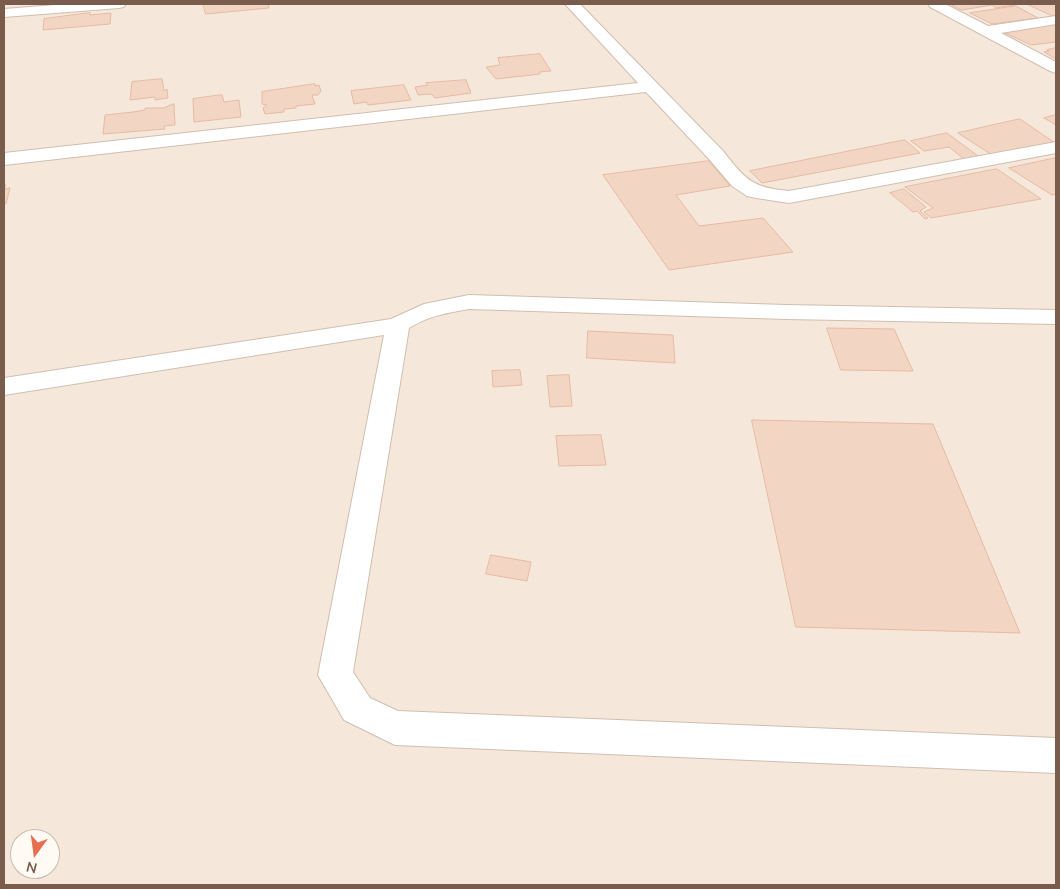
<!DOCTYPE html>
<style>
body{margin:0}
#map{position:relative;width:1060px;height:889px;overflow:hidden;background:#fdf6ec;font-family:Mulish,sans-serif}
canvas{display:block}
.frame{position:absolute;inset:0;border:5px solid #7a5c4d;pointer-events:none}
.north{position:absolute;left:10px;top:829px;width:50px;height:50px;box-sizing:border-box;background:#fffaf3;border:1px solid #cabbb1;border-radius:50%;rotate:194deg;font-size:14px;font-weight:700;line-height:20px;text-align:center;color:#7a5c4d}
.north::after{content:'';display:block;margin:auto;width:18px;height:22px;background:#e76f51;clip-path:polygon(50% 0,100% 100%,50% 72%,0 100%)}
</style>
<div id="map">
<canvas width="1060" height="889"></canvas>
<div class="frame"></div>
<div class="north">N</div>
</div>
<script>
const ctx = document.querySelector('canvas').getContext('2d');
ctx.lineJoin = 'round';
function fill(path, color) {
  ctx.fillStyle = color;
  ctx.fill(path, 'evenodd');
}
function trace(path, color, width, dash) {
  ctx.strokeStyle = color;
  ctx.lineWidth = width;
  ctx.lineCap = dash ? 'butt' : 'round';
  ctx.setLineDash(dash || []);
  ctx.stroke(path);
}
fill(new Path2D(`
 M4,4H1056V885H4ZM20,839H50V869H20Z`), '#f5e8da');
const building = new Path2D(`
 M203,4H268L269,8L206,14Z
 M950,4H1020L996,8L992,5L962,10Z
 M1027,4H1056V15L1053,16Z
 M1016,6L1038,18L992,24L970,13Z
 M90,13V15L111,13L110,24L43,30L44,19Z
 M1054,24L1056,25V42L1031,45L1005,33Z
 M1056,48V59L1044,52L1049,51L1047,50Z
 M540,54L551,71L539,72L540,74L496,79L486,67L500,65L498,58Z
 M162,79L164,91L167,89L168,98L155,100V97L130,100L132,82Z
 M466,80L471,93L435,98L431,94L418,95L415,87L428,85L426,83Z
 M315,84V86L319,85L321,91L318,95H312L315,104L296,106V108L284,109V112L265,114L263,108L267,105L262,104V92Z
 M404,85L411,100L368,105L366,102L354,104L351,91Z
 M222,95L224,102L239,100L241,117L194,122L193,99Z
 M174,104L175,125L164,126L165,129L103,134L105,115L133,112L145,110V108H163Z
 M1056,115V125L1044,118Z
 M1020,119L1055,143L992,155L958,133Z
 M947,133L978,156L964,159L949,147L924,151L911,141Z
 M905,140L920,153L762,183L750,171Z
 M1056,158V194L1052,195L1009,168Z
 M709,161L730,186L676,195L699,226L763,218L793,252L669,270L603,175Z
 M997,169L1041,199L931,218L924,212L933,208L905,187Z
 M4,185H6L4,189L10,188L6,204H4Z
 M904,189L926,207L920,211L928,218L925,219L917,211L913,212L890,193Z
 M827,328L894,329L913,371L841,370Z
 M588,331L673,335L675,363L587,358Z
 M520,370L522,385L493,387L492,371Z
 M569,375L572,406L550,407L547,376Z
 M752,420L933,424L1020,633L796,627Z
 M601,435L606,465L559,466L556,436Z
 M491,555L531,562L527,581L486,574Z`);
fill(building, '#f3d5c3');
trace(building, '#e6bba3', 1);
const minor = new Path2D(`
 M68,4H126L124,7L119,8L4,17V9Z
 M565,4H580L723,151C745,179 752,188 789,191L1056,142V153L789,203L756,198L747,196L732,186L709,159L646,92L4,165V153L638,83Z
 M928,4H945L988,26L1056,16V24L1001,33L1056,62V73L1050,71L930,7Z
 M469,295L786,305L1056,310V324L786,319L469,309C447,313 428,316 409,328L353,672L370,698L398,711L1056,738V773L395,745L344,720L318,675L384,335L4,395V378L391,319L424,304Z`);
trace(minor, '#d1beb0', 2);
fill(minor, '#fff');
</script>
